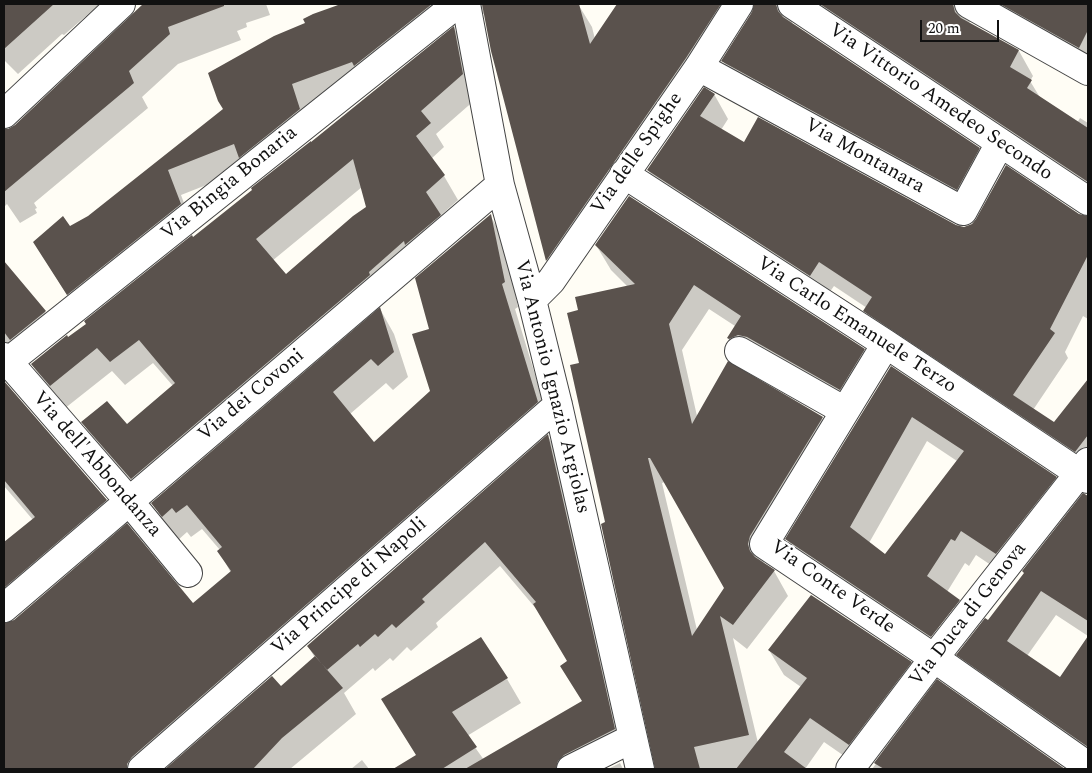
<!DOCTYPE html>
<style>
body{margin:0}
#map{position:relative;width:1092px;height:773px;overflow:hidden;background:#fffdf5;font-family:Spectral,serif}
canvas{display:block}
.frame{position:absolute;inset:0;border:5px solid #111;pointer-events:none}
.scale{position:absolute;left:920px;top:20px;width:79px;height:22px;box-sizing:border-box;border:2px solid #111;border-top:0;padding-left:6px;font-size:15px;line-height:18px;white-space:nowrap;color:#111;-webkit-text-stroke:4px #fff;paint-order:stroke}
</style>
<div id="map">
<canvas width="1092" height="773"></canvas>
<div class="frame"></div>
<div class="scale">20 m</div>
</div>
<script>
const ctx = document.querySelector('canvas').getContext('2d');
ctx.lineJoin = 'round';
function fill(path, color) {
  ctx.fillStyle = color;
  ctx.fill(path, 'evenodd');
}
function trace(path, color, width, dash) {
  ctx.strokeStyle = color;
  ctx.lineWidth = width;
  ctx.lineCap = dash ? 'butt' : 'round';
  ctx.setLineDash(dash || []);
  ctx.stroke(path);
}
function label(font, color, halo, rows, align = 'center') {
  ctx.font = font + ' Spectral,serif';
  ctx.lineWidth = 5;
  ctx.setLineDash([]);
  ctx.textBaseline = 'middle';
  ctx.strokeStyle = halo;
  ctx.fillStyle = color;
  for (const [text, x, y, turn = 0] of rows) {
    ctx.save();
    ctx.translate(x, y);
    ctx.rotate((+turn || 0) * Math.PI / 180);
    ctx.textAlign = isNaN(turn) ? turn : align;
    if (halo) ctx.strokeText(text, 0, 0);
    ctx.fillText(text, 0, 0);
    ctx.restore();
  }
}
fill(new Path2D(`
 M4,4H100L64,35L62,34L18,74L4,60Z
 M145,4H266L270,15L246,23L247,27L237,31L241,40L178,64L142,97L148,108L34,203L37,208L35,209L37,213L20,223L7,204L4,207V112L11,124L5,132L15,127Z
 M336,4H555V6L578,4L592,27L595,39L618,4H632L649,15L657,4H879L903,18L912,4H1088V69L975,15L969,23L1019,51L1033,76L1030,81L1041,99L1077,123L1080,118L1088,123V197L792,21V24L979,149L993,173L971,214L737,86L723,61L753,13L746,15L561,284L547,261L492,51L485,14L470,13L461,16L247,169L181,195L194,230L82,319L34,242L69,228L89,217L224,109L306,24L337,6Z
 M454,28L468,52L476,99L436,134L444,147L431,159L444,176L458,200L440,216L454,240L145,503L96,446L83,422L127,426L173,386L153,363L125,385L112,371L64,409L46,388L32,364L68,339ZM362,187L368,208L285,276L272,261Z
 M714,94L728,119L721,130L745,144L956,226L964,228L1079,215L1088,217V319L1083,316L1065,352L1068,358L1033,410L1055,424L1088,381V475L879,335L865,311L867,308L834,286L824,300L662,195L648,170Z
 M490,215L504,240L518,307L515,309L551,427L160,769H4V544L33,520L4,486V382L106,500L120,525L7,621L5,626L193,605L231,573L219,551L220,550L202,529L191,537L187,532L177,541L167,528L153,503L380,309L394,334L408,377L393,390L386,383L350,414L374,443L432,391L431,330Z
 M596,245L864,350L878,374L854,414L742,362L728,338L735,326L709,309L682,350L697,416L822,418L837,442L764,561L763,564L774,571L788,596L747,649L733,638L758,743L801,687L784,675L769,650L911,663L925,687L863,769L824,742L805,769H662L607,523L580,364L579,311L628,287L611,270ZM665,482L725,588L697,630L662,483Z
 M4,263L45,312L60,337L4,376Z
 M891,368L1056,478L1070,503L1010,578L976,555L969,566L965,563L947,592L959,601L973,626L945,661L801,564L787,539ZM927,441L957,461L886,556L869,543ZM952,608H955L928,643L926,641Z
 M548,436L562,461L628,754L599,769H396L417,756L397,724L507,679L521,703L467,736L484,760L583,702L568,661L538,611L500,566L436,623L438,627L411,651L407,647L393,661L390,658L375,671L373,668L344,693L356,714L290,769H167L272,678L280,688L315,658L308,646Z
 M1087,496L1088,636L1056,615L1027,656L1060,679L1088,638V761L972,679L958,655L988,621Z
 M938,681L1063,769H872Z
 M362,760L369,769H351Z
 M620,763L623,769H608Z`), '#0003');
fill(new Path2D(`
 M4,4H54L4,49Z
 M143,4H224V6L168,27L170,34L129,71L134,83L4,192V129H8L15,125Z
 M341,4H432L354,66L352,62L292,84L300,109L239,158L234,144L168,170L181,204L67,295L33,242L63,216L70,226L88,216L223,109L218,101L208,73L274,36L305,23L303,19L313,14Z
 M482,4H579L590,44L617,4H721L686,58L546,261L491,51Z
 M754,4H776L778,11L783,17L980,148L957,190L721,61L752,12Z
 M820,4H953L955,12L961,18L1019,50L1010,67L1032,80L1027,88L1088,128V182Z
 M1000,4H1088V30L1079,48Z
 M454,26L463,74L421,111L431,123L416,136L445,175L426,192L441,215L405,245L404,241L369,272L370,275L131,479L81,422L107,401L127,424L175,383L139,340L110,362L97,348L50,386L31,364L67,335L68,337L86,324L84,321L192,235L193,237L252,190L251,188L311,141V142ZM353,159L366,207L353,216L286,274L256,239Z
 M704,87L715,94L700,116L744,142L758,117L956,225L964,227L972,224L976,219L1006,165L1079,214L1088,216V255L1050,329L1055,333L1013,395L1054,422L1088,379V435L1075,452L863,311L872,297L819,262L810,276L647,170Z
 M629,196L865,349L840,390L747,337L738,335L729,339L727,338L741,316L694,285L669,324L692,424L728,361L823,417L750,536L748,544L750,551L755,557L775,570L733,625L720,616L749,735L694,747L700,769H655L601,524L605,522L570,365L579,363L567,313L578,310L575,297L635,284L595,245ZM648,458H650L724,588L692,636Z
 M491,214L505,282L502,284L538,402L132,757L127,764V769H4V623L14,620L127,523L193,603L231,571L217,551L222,547L187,505L176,513L172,508L162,517L151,503L380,307L394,352L378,366L371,359L333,392L374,442L430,391L412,334L429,329L415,278Z
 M4,261L46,311L10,340L4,332Z
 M891,366L1057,477L996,554L961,531L955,541L951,539L927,576L960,600L931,637L785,539ZM912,417L964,451L885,554L850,527Z
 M4,381L107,500L4,588V542L35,517L4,480Z
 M548,434L615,729L564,755L558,761L556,769H465L582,701L560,666L567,661L533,604L536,602L485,542L422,599L425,602L396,628L392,624L378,637L375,634L360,647L358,644L327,670L307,646Z
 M1083,493L1088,496V621L1041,591L1007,641L1060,677L1088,636V747L956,655L985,618L988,620L1024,573L1022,571Z
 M811,595L912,662L849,745L810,718L784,752L807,769H736L807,678L768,650Z
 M481,637L508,678L452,712L477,747L442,769H393L416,755L381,699Z
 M315,656L343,688L282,738L253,769H165L272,676L281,686Z
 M937,679L1065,769H884L874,763Z`), '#5a524d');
const minor = new Path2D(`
 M466,4L500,185L532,300L558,405L640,769
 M792,4L1088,201
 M969,4L1088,71
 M699,67L963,211L1000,143
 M4,114L121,4
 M624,174L886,344L1088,479
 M532,300L551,281L699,67L739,4
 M886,344L764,544L934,658L1088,766
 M739,351L845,411
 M4,357L129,501L188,573
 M4,365L457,4
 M4,608L500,185
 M142,769L558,405
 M571,769L633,738
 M850,769L934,658L1088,462`);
trace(minor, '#444', 30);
trace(minor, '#fff', 28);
label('20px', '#111', '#fff', [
 ["Via Vittorio Amedeo Secondo",940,103,34],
 ["Via delle Spighe",638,154,-55],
 ["Via Montanara",864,157,29],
 ["Via Bingia Bonaria",230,184,-39],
 ["Via Carlo Emanuele Terzo",856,326,33],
 ["Via Antonio Ignazio Argiolas",551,387,76],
 ["Via dei Covoni",252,396,-40],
 ["Via dell'Abbondanza",96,465,49],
 ["Via Principe di Napoli",350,587,-41],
 ["Via Conte Verde",832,588,35],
 ["Via Duca di Genova",969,615,-52]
]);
</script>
